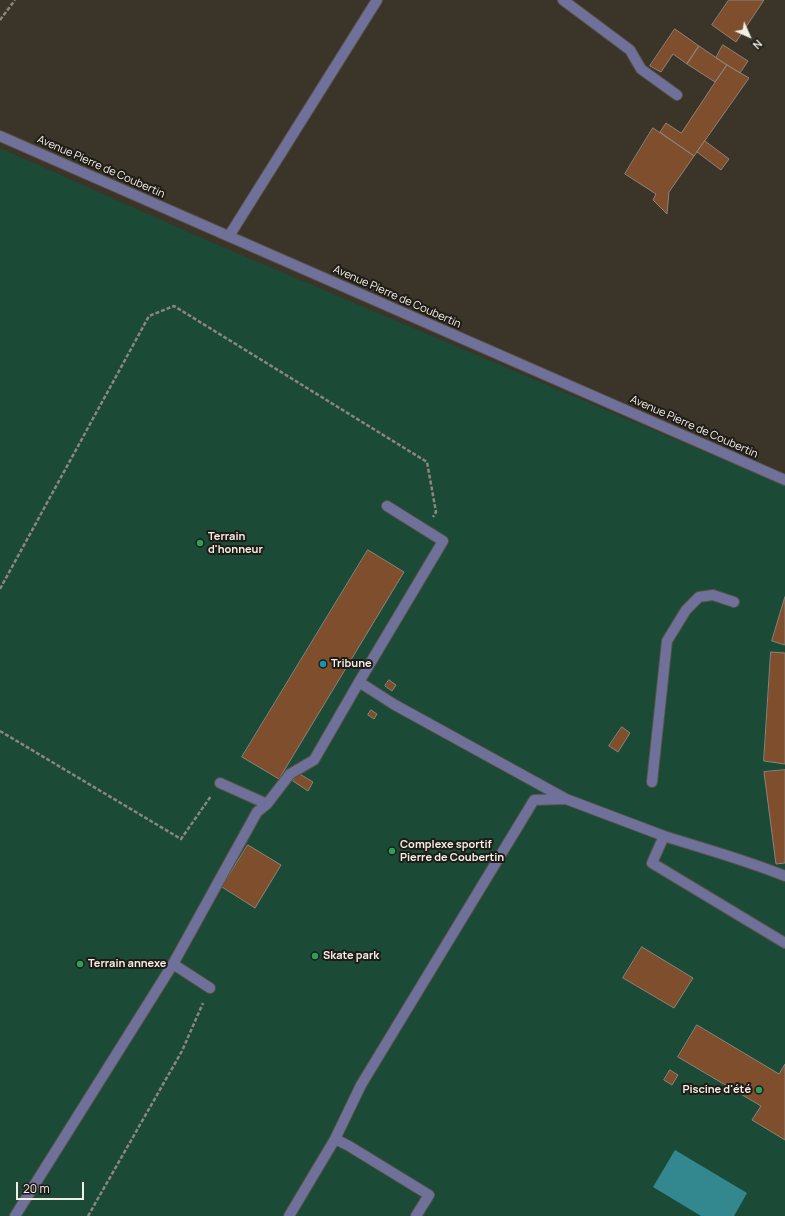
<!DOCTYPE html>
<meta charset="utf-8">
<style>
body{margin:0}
#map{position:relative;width:785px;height:1216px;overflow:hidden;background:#3a3429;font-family:Manrope,sans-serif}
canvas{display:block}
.north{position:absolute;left:729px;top:16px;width:40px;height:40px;-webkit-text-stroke:3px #1f1c17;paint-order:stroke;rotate:135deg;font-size:11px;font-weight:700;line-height:16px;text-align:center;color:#f2eee6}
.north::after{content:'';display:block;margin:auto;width:14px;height:18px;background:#f2eee6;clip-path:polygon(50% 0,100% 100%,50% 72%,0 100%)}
.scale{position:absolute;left:16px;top:1182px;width:68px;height:18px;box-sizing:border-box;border:2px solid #f2eee6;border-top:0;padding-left:5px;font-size:12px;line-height:14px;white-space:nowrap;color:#f2eee6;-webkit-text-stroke:3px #1f1c17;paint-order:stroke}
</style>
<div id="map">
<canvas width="785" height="1216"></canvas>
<div class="north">N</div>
<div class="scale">20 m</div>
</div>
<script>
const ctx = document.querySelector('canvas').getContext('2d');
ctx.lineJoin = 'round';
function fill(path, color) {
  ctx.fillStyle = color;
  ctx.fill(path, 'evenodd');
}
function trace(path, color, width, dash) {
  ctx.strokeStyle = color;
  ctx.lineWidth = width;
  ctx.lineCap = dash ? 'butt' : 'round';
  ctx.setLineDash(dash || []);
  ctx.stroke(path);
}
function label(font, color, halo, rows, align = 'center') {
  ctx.font = font + ' Manrope,sans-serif';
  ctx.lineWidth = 4;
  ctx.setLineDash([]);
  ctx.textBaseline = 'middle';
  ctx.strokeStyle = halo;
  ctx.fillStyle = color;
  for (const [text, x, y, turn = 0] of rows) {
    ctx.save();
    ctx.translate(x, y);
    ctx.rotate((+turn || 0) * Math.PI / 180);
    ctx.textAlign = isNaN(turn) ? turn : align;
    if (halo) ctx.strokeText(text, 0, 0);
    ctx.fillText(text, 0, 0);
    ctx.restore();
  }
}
fill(new Path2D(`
 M0,148L204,239L785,486V1216H0Z`), '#1b4a37');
fill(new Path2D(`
 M675,1150L747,1193L734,1216H701L653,1187Z`), '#338890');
const building = new Path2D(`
 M729,0H764L736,42L712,25Z
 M675,29L699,46L687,64L673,54L661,72L650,66Z
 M723,45L748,61L740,73L716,58Z
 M699,46L727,65L715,82L687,64Z
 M727,65L749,78L694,156L660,132L666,123L681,133Z
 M653,128L694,156L669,192L667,214L653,200L656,194L625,174Z
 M705,141L729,159L721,170L697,152Z
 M368,550L404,572L279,779L242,757Z
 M785,597V645L772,641Z
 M771,652L785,653V764L764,761Z
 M389,680L396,685L392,691L385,686Z
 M371,710L377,714L374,719L368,715Z
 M622,727L630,733L618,752L609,746Z
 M785,770V863L776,864L764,772Z
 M298,773L313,782L308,791L293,781Z
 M248,845L281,865L255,908L222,887Z
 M642,947L693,978L674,1008L623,978Z
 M697,1025L779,1074L785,1064V1140L752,1120L761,1106L678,1057Z
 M670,1070L678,1075L672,1085L664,1080Z`);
fill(building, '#7f4e2d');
trace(building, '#8f8279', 1);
const lane = new Path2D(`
 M563,0L630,50L641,69L677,95
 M229,236L377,0
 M359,682L395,705L566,799
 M652,782L667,641L686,610L699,597L713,595L734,602
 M220,783L267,804
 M664,836C705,849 746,860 785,876
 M173,964L257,812L267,804L290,774L314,760L359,682L443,541L387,506
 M335,1139L349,1146L429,1195L416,1216
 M15,1216L173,964L210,988
 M289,1216L335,1139L361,1085L534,800L566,799L664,836L652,863L785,943`);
const street = new Path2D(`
 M0,136L785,480`);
trace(lane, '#575247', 12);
trace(street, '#575247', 12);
trace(new Path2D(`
 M0,20L15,0
 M0,589L149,316L174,306L427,462L436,512L433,517
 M0,731L181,839L211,796
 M88,1216L182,1051L203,1003`), '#8c877d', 2.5, [4, 2]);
trace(lane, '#6f719a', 10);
trace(street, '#6f719a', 10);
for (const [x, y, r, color] of [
 [200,543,4,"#2e9e5b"],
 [323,664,4,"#0f9aa8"],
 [392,851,4,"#2e9e5b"],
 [315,956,4,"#2e9e5b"],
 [80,964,4,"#2e9e5b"],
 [759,1090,4,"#2e9e5b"]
]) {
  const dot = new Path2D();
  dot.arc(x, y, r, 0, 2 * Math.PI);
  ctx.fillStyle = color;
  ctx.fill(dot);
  trace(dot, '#1f1c17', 1.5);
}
label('11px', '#f2eee6', '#1f1c17', [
 ["Avenue Pierre de Coubertin",101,167,24],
 ["Avenue Pierre de Coubertin",397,297,24],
 ["Avenue Pierre de Coubertin",694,427,24]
]);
label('bold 11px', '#f2eee6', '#1f1c17', [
 ["Terrain",208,537],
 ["d'honneur",208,550],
 ["Tribune",331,664],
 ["Complexe sportif",400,845],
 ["Pierre de Coubertin",400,858],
 ["Skate park",323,956],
 ["Terrain annexe",88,964],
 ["Piscine d'été",751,1090,"right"]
], 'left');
</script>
